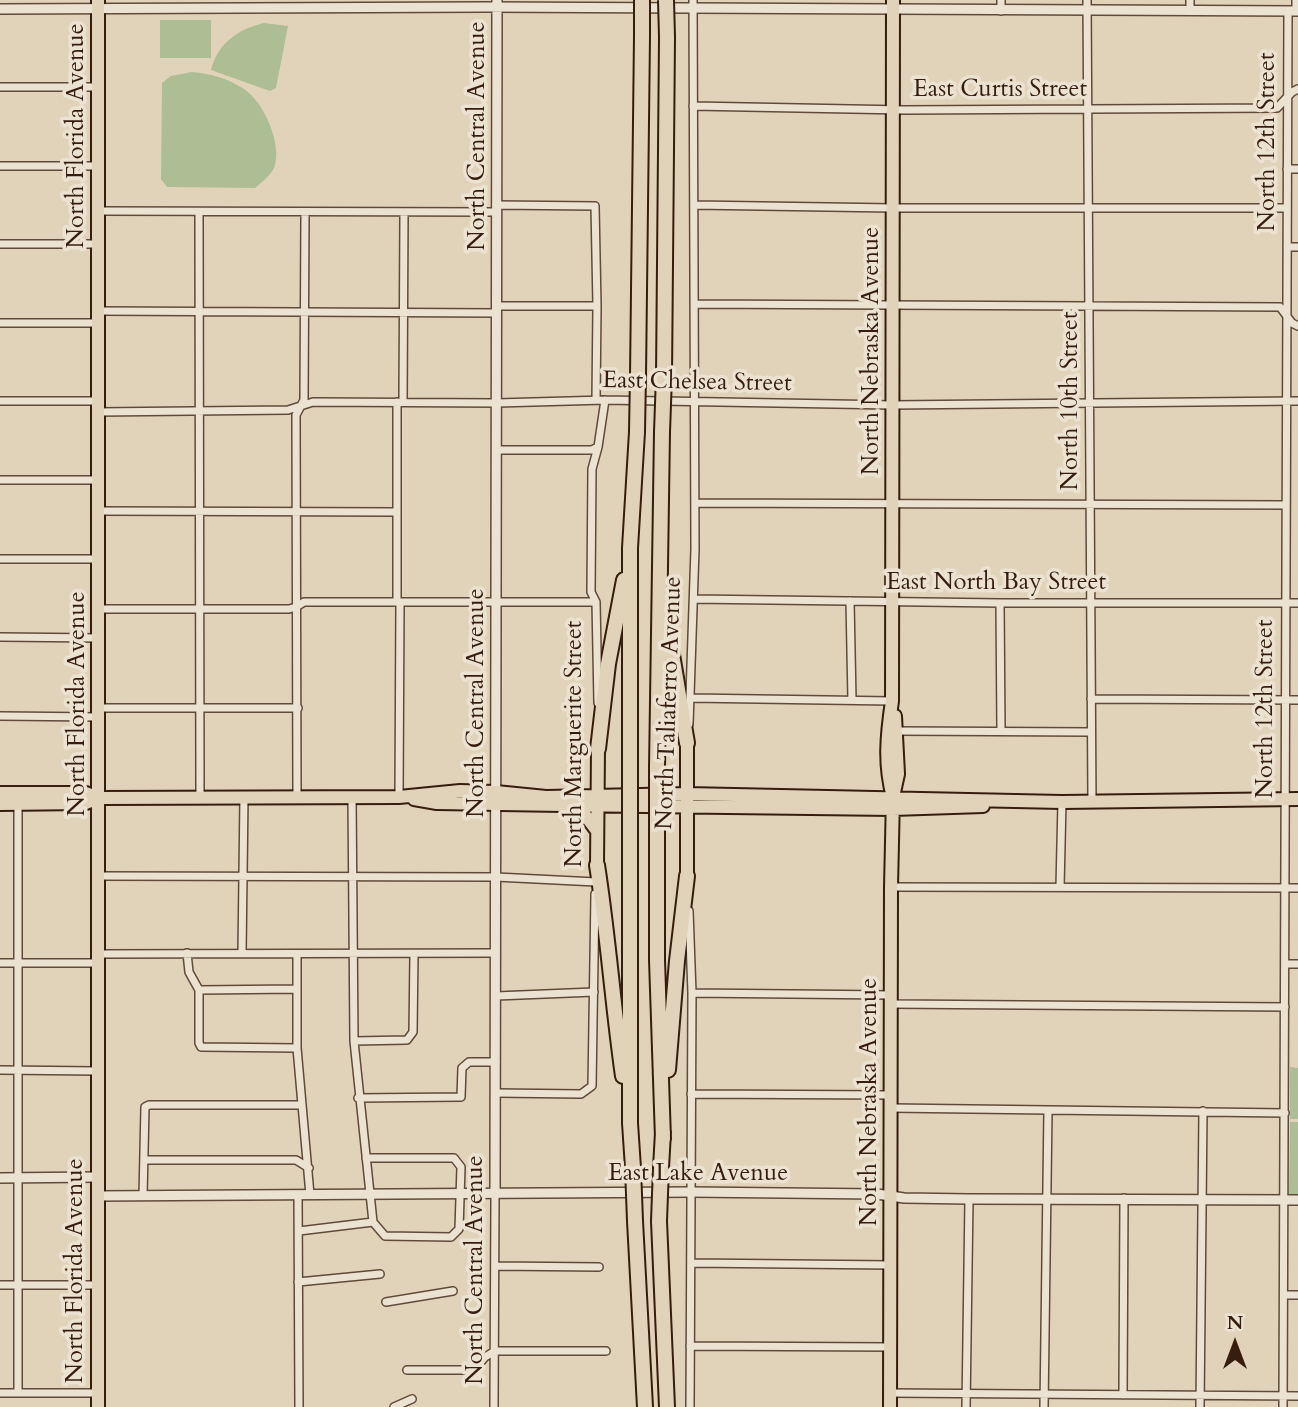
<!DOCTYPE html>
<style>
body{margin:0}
#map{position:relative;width:1298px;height:1407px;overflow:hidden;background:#e1d3b9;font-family:Cardo,serif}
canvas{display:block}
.north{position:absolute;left:1200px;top:1309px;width:70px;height:70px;-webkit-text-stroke:5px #ece2d2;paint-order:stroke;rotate:0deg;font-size:19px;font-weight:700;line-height:28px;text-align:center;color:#361d0e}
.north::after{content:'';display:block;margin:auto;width:24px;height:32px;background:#361d0e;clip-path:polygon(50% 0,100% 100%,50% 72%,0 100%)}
</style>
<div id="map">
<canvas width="1298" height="1407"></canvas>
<div class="north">N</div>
</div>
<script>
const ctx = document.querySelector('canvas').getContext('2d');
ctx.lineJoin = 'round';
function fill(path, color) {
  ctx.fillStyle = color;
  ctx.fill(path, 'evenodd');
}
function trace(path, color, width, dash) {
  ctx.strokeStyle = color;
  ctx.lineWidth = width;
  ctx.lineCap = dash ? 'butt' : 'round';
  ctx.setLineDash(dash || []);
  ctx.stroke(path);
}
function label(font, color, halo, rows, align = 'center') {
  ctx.font = font + ' Cardo,serif';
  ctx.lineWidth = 7;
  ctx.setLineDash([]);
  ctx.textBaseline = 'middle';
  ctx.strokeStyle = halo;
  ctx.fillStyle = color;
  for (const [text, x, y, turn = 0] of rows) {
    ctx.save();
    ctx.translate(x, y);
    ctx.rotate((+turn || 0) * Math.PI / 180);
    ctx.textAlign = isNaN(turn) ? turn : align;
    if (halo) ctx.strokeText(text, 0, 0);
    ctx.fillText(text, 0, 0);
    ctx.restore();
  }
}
fill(new Path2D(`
 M160,20H211V58H160Z
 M264,23L288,26L276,88L270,91L211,70C218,43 238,29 264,23Z
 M192,72C212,74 227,78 244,89C264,102 283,145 274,168C270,176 262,182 255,188L167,187L161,179L162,83L171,76Z
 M1290,1067L1298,1068V1119H1290Z
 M1290,1122H1298V1196H1289Z`), '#adbe94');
const minor = new Path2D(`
 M1001,0V11
 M1087,0L1092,801
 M1296,0V11
 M1190,11V0
 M0,87H99
 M693,106L904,110L1277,108L1292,92L1298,89
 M0,166H98
 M1287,169H1298
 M496,205L595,206L597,306L596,400
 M694,205L893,208H1287
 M99,211L496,212
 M199,212L200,797
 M0,244H98
 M1287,247H1298
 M694,304L1280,307L1292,323L1298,326
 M497,306H597
 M98,311L497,313
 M0,323H98
 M0,401H98
 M397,402V602
 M403,402L404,212
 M98,412L288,410L313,402L497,403L605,400L892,405L1298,401
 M497,450H592L598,447
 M0,480H98
 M695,503L1286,505
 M99,511L397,512
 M0,559H98
 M694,599L1000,603H1298
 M850,601L852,700
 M1000,603L1001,731
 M99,609H289L296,607L304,602H596
 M0,637L99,638
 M691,698L892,701
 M1091,699L1298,700
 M598,703L596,602L591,592L592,469L598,447L605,400
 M99,708H298
 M0,716L99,717
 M689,724L695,549L693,0
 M897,731L1091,732
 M297,797L296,415L304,400L305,213
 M352,797L354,1041L373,1222
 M399,797L400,602
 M18,804V1393
 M99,876L496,877L596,882
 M891,887L1298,888
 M1060,887L1062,802
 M689,911L692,993L690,1407
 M187,953L189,972L199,990L297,989
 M242,953L244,797
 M98,954L496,953
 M297,954V1048L310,1195
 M0,963H98
 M1286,964H1298
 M199,990V1043L201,1047L297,1048
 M692,993L891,995
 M496,996L594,992
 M891,1004L1285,1007
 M354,1041L407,1040L413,1032L414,954
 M0,1070L97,1071
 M496,1093L581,1094L592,1086L595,894
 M691,1094L891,1095
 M358,1098L461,1097L462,1068L469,1062H496
 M891,1108L1285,1113
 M366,1158H454L461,1167L459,1229L451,1237L385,1236L373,1222
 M144,1160H296L309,1168
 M298,1195L299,1407
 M143,1196L145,1107L149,1105H301
 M299,1231L373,1222
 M691,1263L891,1265
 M495,1266L599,1267
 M298,1282L380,1274
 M0,1285H98
 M1285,1295H1298
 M386,1302L453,1291
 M690,1346L890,1347
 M407,1370H474L485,1357L495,1351H606
 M0,1393H98
 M890,1393L1298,1396
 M1123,1395L1124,1198
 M394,1407L412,1399
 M494,1407L495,1195
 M966,1407L969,1199
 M1044,1407L1048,1110
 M1200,1407L1203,1111
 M1283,1407L1288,11`);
const tertiary = new Path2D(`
 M0,9L487,7L1298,11
 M0,1178L97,1177
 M495,1195L497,0
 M98,1196L691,1192L877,1194L904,1198L969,1199L1298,1200`);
const primary = new Path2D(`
 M687,743V876
 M0,793H86L99,798L399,797L460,791L496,792L546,797L687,794L1062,802L1298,799
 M893,797C884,764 887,735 892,701L893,0
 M414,799L437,803L563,805L893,809L983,806
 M0,804L86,803L99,798
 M569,805L585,815L597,831
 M597,865L598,749
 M98,1407V0
 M890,1407L891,887L893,797L898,774L895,716`);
const motorway = new Path2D(`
 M638,376L642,36
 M664,376L667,37
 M664,607L687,743
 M598,749L608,664L624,580
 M630,768V548L637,432
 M657,768L662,432
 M630,831V1123L633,1168
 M657,831V960L663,1139
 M597,865C608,935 613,1006 623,1076
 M668,1070L677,961L687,876
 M661,1168L663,1132
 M635,1221L645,1407
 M659,1221L667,1407`);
trace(minor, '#614a39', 10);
trace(tertiary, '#614a39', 12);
trace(primary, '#361d0e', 16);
trace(motorway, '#361d0e', 18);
trace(minor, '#ece2d2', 7);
trace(tertiary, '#ece2d2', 9);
trace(primary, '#e1d3b9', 12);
trace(motorway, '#e1d3b9', 14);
const motorwayBridge = new Path2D(`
 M642,0V36
 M666,0L667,37
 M637,432L638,376
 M662,432L664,376
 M630,831V768
 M657,831V768
 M633,1168L635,1221
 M659,1221L661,1168`);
trace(motorwayBridge, '#361d0e', 18, []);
trace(motorwayBridge, '#e1d3b9', 14);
label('24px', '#361d0e', '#ece2d2', [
 ["East Curtis Street",1000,90],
 ["North Florida Avenue",77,136,-90],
 ["North Central Avenue",478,136,-90],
 ["North 12th Street",1268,142,-90],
 ["North Nebraska Avenue",872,351,-90],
 ["East Chelsea Street",697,383,1],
 ["North 10th Street",1071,401,-90],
 ["East North Bay Street",996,583],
 ["North Central Avenue",477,703,-90],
 ["North Taliaferro Avenue",670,703,-88],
 ["North Florida Avenue",78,704,-90],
 ["North 12th Street",1266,709,-90],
 ["North Marguerite Street",575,744,-90],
 ["North Nebraska Avenue",870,1102,-90],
 ["East Lake Avenue",698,1174],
 ["North Central Avenue",476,1270,-90],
 ["North Florida Avenue",76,1271,-90]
]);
</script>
